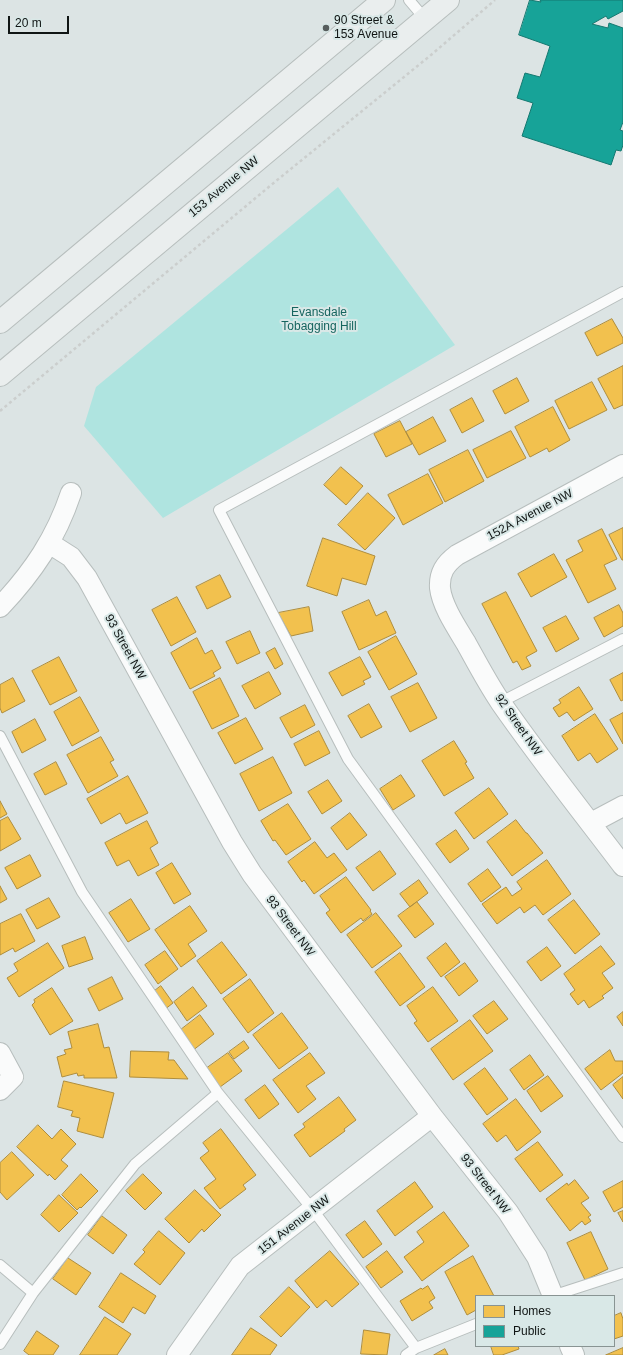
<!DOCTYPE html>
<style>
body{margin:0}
#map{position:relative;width:623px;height:1355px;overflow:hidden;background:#dce4e4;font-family:Helvetica,sans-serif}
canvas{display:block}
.legend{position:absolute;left:475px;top:1295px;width:140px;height:52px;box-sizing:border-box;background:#d9e8e7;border:1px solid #899493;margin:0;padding:5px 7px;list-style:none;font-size:12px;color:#101514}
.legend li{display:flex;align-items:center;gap:8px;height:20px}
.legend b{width:20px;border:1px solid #899493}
.scale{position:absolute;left:8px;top:16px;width:61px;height:18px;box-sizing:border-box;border:2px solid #101514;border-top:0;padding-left:5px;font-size:12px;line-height:14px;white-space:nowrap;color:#101514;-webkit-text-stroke:3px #d9e8e7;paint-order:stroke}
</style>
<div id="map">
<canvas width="623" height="1355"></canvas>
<ul class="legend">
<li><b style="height:11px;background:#f2c14e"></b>Homes</li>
<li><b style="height:11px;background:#17a398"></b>Public</li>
</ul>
<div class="scale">20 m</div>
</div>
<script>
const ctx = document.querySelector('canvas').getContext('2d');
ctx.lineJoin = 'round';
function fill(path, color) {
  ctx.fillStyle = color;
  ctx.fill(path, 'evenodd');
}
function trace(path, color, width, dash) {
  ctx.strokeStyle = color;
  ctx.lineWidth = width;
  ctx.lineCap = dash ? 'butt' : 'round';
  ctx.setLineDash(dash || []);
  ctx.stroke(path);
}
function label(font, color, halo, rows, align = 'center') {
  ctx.font = font + ' Helvetica,sans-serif';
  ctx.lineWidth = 4;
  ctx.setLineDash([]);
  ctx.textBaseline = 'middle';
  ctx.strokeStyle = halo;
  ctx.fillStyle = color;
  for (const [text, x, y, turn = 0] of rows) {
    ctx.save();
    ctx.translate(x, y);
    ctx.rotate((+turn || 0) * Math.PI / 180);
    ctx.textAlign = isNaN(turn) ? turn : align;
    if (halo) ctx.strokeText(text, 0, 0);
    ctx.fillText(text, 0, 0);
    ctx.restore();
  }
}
fill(new Path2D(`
 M338,187L455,345L163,518L84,426L96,387Z`), '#afe4e0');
const homes = new Path2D(`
 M612,319L623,338V343L597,356L585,333Z
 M623,366V405L614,409L598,379Z
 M517,378L529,401L505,414L493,391Z
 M592,382L607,410L569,429L555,401Z
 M472,398L484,421L462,433L450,410Z
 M553,407L570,440L549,452L547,448L530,457L515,427Z
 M433,417L446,441L419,455L406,432Z
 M400,421L412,444L386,457L374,434Z
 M511,431L526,458L487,478L473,450Z
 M468,450L484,481L445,502L429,470Z
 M341,467L363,486L346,505L324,485Z
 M428,474L443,503L403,525L388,495Z
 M368,493L395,518L365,550L338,525Z
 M623,528V560H622L609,535Z
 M602,529L617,559L604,565L616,589L588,603L566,560L583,551L578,541Z
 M323,538L375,556L366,585L342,578L337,596L307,586Z
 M554,554L567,577L531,597L518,574Z
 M220,575L231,597L207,609L196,587Z
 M506,592L537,651L526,657L531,666L522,670L517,661L513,663L482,604Z
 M177,597L196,632L171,646L152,610Z
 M369,600L376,616L386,611L396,633L359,650L342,612Z
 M619,605L623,613V626L604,637L594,618Z
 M309,607L313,631L291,636L278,613Z
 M566,616L579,639L556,652L543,628Z
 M250,631L260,653L237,664L226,642Z
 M396,636L417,674L389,690L368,652Z
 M197,638L205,654L212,650L221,668L213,673L215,676L190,689L171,653Z
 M275,648L283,664L275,669L266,653Z
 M59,657L77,691L50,705L32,671Z
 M360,657L371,677L363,681L365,684L342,696L329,673Z
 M269,672L281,694L255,709L242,686Z
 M623,673V700L621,701L610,680Z
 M13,678L25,701L2,713L0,708V685Z
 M220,678L239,716L212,729L193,692Z
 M418,683L437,718L410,732L391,697Z
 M579,687L593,709L574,721L567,712L559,717L553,708L561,703L559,700Z
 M80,697L99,731L72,746L54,712Z
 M369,704L382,727L361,738L348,716Z
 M305,705L315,725L291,738L280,718Z
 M623,713V744L610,720Z
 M595,714L618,749L597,763L590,753L578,761L562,736Z
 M246,718L263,749L235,764L218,733Z
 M35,719L46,740L22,753L12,732Z
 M319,731L330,753L305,766L294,744Z
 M101,737L114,760L110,762L118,776L88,793L67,755Z
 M454,741L467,762L465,763L474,778L444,796L422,761Z
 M273,757L292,793L259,811L240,774Z
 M56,762L67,784L45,795L34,774Z
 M401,775L415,796L393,810L380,789Z
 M128,776L148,813L126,824L120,813L101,824L87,799Z
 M328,780L342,801L322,814L308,792Z
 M489,788L508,814L474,839L455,813Z
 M0,801L7,814L0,818Z
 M288,804L311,839L286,855L275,840L273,841L261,821Z
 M350,813L367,835L347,850L331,828Z
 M8,817L21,839L0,851V821Z
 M516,820L526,833H527L543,853L512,876L487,842Z
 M147,821L158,843L150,848L159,865L138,876L129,860L117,866L105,843Z
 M456,830L469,849L450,863L436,844Z
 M315,842L327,858L334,853L347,870L314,894L304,880L302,882L288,862Z
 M380,851L396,874L373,891L356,868Z
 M30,855L41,876L17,889L5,868Z
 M547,860L571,894L543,915L535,905L524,913L520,907L497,924L482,904L506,887L512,896L522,889L517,882Z
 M172,863L191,894L174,904L156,873Z
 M488,869L501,887L481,902L468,884Z
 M346,877L371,910L370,911L372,914L363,921L361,918L341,933L326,913L330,910L320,896Z
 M419,880L428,893L410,907L400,894Z
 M0,886L7,899L0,903Z
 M49,898L60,917L37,929L26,910Z
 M131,899L150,929L128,942L109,913Z
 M574,900L600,934L575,954L548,920Z
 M417,902L434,924L415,938L398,916Z
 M190,906L207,931L188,944L196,956L181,967L155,930Z
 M376,913L402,946L372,968L347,935Z
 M21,914L35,941L15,952L13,948L0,955V924Z
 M85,937L93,959L69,967L62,946Z
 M222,942L247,975L221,994L197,961Z
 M48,943L64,968L19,997L7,978L18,971L14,964Z
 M446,943L460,962L441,977L427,958Z
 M601,946L615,964L602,973L613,988L602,996L604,998L589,1008L584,1000L578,1005L570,994L575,990L564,974Z
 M547,947L561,966L541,981L527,962Z
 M165,951L178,969L158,984L145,965Z
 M400,953L425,987L400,1006L375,972Z
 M465,963L478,981L459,996L445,977Z
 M112,977L123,999L99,1011L88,989Z
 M250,979L274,1013L248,1033L223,999Z
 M161,986L173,1003L164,1010L152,993Z
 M193,987L207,1006L187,1021L174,1002Z
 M433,987L458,1021L428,1042L414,1023L417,1021L407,1006Z
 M52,988L73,1021L50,1035L32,1005L35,1002L34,1000Z
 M494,1001L508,1019L487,1034L473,1016Z
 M623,1012V1026L617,1017Z
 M282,1013L308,1048L279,1069L253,1035Z
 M200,1015L214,1034L192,1051L178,1032Z
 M470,1020L493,1051L453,1080L431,1049Z
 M98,1024L104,1048L109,1047L117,1078H84V1075L78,1076L77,1073L62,1077L57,1057L66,1054L64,1050L72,1048L68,1032Z
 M244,1041L249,1048L234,1059L229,1052Z
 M610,1050L615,1061H623V1073L601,1090L585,1069Z
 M131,1051L169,1052L168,1060H174L188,1079L130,1077Z
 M228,1053L242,1071L220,1087L207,1068Z
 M310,1053L325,1073L306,1086L316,1099L298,1113L273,1080Z
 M530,1055L544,1075L524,1090L510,1070Z
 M485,1068L508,1099L487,1115L464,1084Z
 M548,1076L563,1096L541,1112L527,1091Z
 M623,1077V1099L613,1085Z
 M64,1081L114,1093L103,1138L77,1131L80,1118L71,1116L73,1111L58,1107Z
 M265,1085L279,1104L259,1119L245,1100Z
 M339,1097L356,1120L344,1129L345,1131L310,1157L294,1135L305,1127L303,1124Z
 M516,1099L541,1132L517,1151L506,1135L497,1142L483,1124Z
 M38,1125L52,1139L61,1129L76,1144L61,1160L68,1166L55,1180L49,1174L48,1176L17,1147Z
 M221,1129L256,1175L243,1185L246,1189L220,1209L204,1188L216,1179L200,1158L209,1151L203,1143Z
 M538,1142L563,1175L540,1192L515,1159Z
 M12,1152L34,1175L7,1200L0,1192V1163Z
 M81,1174L98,1191L81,1208L80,1207L77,1210L62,1195Z
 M143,1174L162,1193L145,1210L126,1191Z
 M575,1180L589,1198L581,1203L591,1215L588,1217L591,1221L585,1225L582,1221L570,1231L546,1199L567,1183L568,1185Z
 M623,1181V1207L614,1212L603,1192Z
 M415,1182L433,1207L395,1236L377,1211Z
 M195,1190L221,1215L204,1232L202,1229L189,1243L165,1219Z
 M59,1195L78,1213L59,1232L41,1215Z
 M623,1211V1222L618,1213Z
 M444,1212L469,1246L422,1281L404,1257L424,1242L417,1232Z
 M102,1216L127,1235L113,1254L88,1235Z
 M365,1221L382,1244L363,1258L346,1235Z
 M159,1231L185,1253L160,1285L134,1264L145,1252L143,1250Z
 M591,1232L608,1269L585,1280L567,1243Z
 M330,1251L359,1284L332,1307L326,1300L317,1308L295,1281Z
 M387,1251L403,1272L381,1288L366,1267Z
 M473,1256L494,1296H476V1310L467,1315L445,1272Z
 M68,1258L91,1273L76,1295L53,1279Z
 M121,1273L156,1296L145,1314L133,1307L123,1323L99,1307Z
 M428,1286L435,1298L429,1302L433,1308L412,1321L400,1301L421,1288L422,1289Z
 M289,1287L310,1307L281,1337L260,1317Z
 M621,1313L623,1319V1336L614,1339V1316Z
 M105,1317L131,1334L117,1355H80Z
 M251,1328L277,1345L270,1355H232Z
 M364,1330L390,1334L387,1355L361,1354Z
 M37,1331L59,1346L53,1355H29L24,1351Z
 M491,1346H518L519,1349L502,1355H494Z
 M623,1348V1355H606Z
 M445,1349L448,1355H434Z`);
fill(homes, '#f2c14e');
trace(homes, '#ae8d3d', 1);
const public = new Path2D(`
 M530,0L541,2L540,0H623V11L608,19L606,16L592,24L608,28L609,23L623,28V122L620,130L623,131V145L621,151L616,150L611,165L522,136L533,103L517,98L525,73L540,77L550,46L519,35Z`);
fill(public, '#17a398');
trace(public, '#157870', 1);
const service = new Path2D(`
 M409,0L425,19
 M623,292L219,510L348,759L623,1137
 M501,702L623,639
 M0,736L82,892L218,1093L313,1210L416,1348
 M0,1265L33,1293
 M552,1296L623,1273
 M0,1344L33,1293L135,1164L218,1093
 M406,1355L416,1348L476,1324`);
const minor = new Path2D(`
 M623,465L457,555C445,564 439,573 440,588C442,606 457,628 466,643C477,663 488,684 501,703C540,759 582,812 623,866
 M49,543L71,557L87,578L232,842L252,874L432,1116L508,1212L537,1257L553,1296
 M0,607C33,572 56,538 71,493
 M591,823L623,806
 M0,1053L13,1077L0,1090
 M570,1346L574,1355
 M177,1355L240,1266L432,1116`);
const secondary = new Path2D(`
 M0,322L384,0
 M0,375L448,0`);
trace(service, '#b7bebd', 12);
trace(minor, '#b7bebd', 22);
trace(secondary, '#b7bebd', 24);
trace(new Path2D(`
 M0,411L276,181L431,55L495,0`), '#cbcecd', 2.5, [3, 3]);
trace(service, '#fafbfb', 10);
trace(minor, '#fafbfb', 20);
trace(secondary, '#eaeeee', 22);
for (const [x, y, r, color] of [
 [326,28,4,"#575d5d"]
]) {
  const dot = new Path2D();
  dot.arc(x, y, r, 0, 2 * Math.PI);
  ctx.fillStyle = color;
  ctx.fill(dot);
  trace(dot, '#d9e8e7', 1.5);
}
label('12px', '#101514', '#d9e8e7', [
 ["90 Street &",334,21],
 ["153 Avenue",334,35]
], 'left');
label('12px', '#101514', '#d9e8e7', [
 ["153 Avenue NW",224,187,-40],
 ["152A Avenue NW",530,515,-28],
 ["93 Street NW",125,647,61],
 ["92 Street NW",518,725,55],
 ["93 Street NW",290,926,53],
 ["93 Street NW",485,1184,52],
 ["151 Avenue NW",294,1225,-38]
]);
label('12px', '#16655f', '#d9e8e7', [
 ["Evansdale",319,313],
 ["Tobagging Hill",319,327]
]);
</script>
